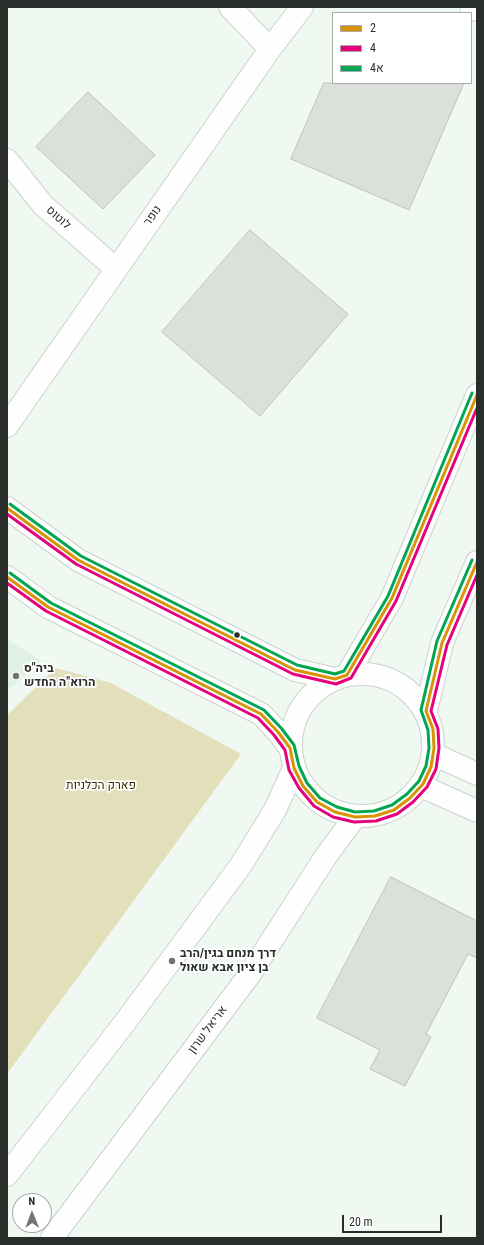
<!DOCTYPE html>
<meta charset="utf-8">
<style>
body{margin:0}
#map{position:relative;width:484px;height:1245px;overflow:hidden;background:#f0f8f2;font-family:"Roboto Condensed",Heebo,sans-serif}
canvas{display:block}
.frame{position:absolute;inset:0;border:8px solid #292e2a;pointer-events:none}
.legend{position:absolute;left:332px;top:12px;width:140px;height:72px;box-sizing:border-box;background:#fff;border:1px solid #a9abaa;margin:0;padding:5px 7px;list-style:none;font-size:12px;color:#292e2a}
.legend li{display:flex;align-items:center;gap:8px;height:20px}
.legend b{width:20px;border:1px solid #a9abaa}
.north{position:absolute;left:12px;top:1193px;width:40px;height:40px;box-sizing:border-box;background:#fff;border:1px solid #a9abaa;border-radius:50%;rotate:359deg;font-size:11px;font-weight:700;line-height:16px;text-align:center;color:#292e2a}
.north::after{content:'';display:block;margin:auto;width:14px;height:18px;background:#6f7570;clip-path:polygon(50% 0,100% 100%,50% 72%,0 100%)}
.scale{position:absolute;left:342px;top:1215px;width:100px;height:18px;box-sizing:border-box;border:2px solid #292e2a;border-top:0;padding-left:5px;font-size:12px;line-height:14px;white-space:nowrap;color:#292e2a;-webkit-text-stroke:3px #fff;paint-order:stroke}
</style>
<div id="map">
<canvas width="484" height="1245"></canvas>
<div class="frame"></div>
<ul class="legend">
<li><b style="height:5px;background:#d89406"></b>2</li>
<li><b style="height:5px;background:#e5007d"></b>4</li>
<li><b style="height:5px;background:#00a651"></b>4א</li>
</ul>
<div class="north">N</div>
<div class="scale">20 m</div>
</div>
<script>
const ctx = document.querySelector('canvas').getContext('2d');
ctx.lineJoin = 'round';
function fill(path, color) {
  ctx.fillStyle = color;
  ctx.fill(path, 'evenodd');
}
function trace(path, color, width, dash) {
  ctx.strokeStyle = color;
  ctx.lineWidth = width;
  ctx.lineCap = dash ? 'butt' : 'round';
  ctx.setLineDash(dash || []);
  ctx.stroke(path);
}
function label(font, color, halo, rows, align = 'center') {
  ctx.font = font + ' "Roboto Condensed",Heebo,sans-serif';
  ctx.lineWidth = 3.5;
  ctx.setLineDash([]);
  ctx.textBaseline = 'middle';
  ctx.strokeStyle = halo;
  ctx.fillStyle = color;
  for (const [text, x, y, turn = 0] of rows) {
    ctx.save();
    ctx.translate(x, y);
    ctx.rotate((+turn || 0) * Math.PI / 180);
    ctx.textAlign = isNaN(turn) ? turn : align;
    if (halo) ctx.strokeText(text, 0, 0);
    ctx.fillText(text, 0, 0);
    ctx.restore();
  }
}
fill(new Path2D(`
 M7,639L42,661L7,691Z`), '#e2f1e5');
fill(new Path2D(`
 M56,668L111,683L241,754L7,1074V715Z`), '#e2dfba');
const building = new Path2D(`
 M324,83H464L409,210L291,159Z
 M88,92L155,155L103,209L36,147Z
 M250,230L348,314L260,416L162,332Z
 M391,877L477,921V958L468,954L426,1034L431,1037L405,1086L370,1069L380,1050L317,1018Z`);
fill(building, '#dbe0da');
trace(building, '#bdc2bd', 1);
const minor = new Path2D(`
 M230,7L270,49
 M471,7L477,10
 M7,160L43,205L116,269
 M7,426L270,49L302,7
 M7,508L78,560L295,670L335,679
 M7,577L48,607L261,714L278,732L290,748
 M433,754L477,774
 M421,786L477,811`);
const major = new Path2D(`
 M291 745a71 71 0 1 1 142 0a71 71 0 1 1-142 0Z
 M347,675L392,598L477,395
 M426,711L442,643L477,562
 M7,1175L126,1021L241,865L275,810L294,768
 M52,1238L250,974L326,856L355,817`);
trace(minor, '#ccd2cd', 24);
trace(major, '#ccd2cd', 24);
trace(minor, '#fdfefd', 22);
trace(major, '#fdfefd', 22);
trace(new Path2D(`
 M7,508L78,560L295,670L335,679L347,675L392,598L477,395
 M7,577L48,607L261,714L278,732L290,748L294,768L303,786L317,802L335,812L355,817L375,816L394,810L410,798L423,784L431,767L434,748L433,729L426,711L442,643L477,562`), '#d89406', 3);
trace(new Path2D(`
 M7,514L76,564L293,674L336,684L351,678L396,601L477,408
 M7,583L46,611L258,718L274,735L285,750L289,770L299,788L314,806L333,817L354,822L376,821L397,814L413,802L427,787L436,769L439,748L438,729L431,711L447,645L477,575`), '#e5007d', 3);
trace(new Path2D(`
 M10,504L81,556L297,665L335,674L344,671L388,596L472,393
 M10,573L51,603L264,710L282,729L294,745L299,766L307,783L320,798L337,807L355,812L374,811L392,805L407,794L419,781L426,766L429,748L428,730L421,710L437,641L472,560`), '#00a651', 3);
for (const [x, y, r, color] of [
 [237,635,3.5,"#292e2a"],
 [16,676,4,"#6f7570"],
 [172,961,4,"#6f7570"]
]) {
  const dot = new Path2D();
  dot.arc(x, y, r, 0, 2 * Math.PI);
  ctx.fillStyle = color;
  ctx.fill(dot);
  trace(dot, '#fff', 1.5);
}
label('12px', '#292e2a', '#fff', [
 ["נופר",153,216,-55],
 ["לוטוס",58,218,42],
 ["אריאל שרון",208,1030,-53]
]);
label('bold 12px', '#292e2a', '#fff', [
 ["ביה\"ס",24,669],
 ["הרוא\"ה החדש",24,683],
 ["דרך מנחם בגין/הרב",180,954],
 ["בן ציון אבא שאול",180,968]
], 'left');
label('12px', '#372f02', '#fff', [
 ["פארק הכלניות",101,786]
]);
</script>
